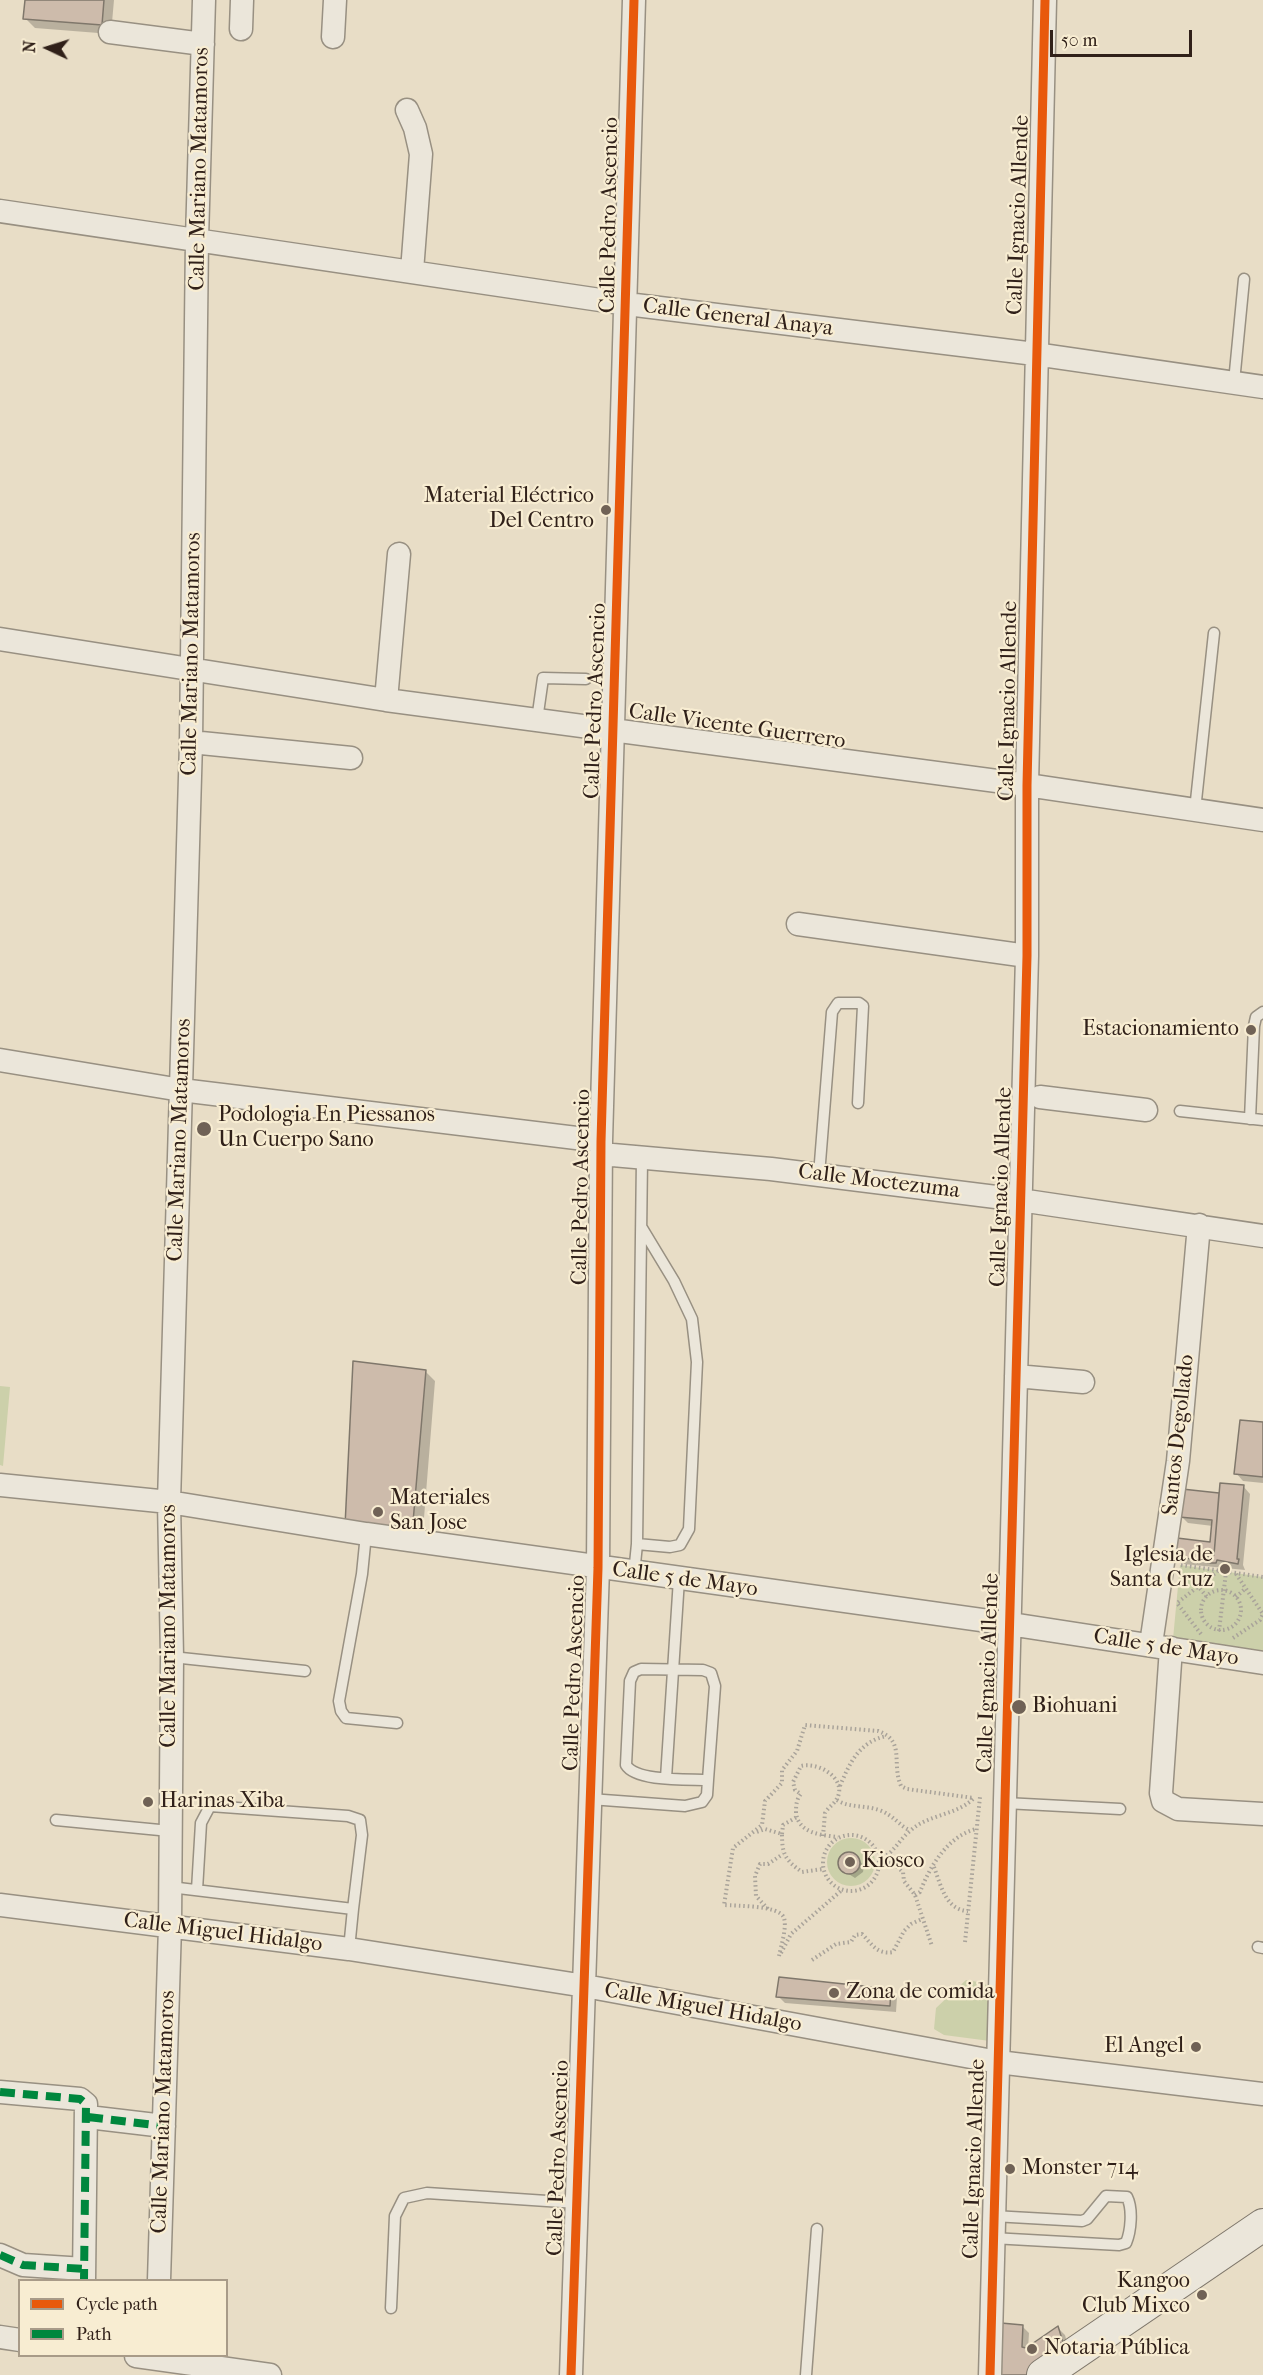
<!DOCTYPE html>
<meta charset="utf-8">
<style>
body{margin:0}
#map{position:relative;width:1263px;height:2375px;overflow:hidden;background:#e8ddc6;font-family:"IM FELL French Canon",serif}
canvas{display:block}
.legend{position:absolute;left:18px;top:2279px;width:210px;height:78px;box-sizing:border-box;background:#f8edd2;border:2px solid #a89b88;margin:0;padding:8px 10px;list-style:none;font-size:18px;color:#302019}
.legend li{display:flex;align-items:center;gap:12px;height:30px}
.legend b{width:30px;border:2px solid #a89b88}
.north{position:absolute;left:18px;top:18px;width:60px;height:60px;-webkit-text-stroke:4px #f8edd2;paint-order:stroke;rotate:274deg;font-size:16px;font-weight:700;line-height:24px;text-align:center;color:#302019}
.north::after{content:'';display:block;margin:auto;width:21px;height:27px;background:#302019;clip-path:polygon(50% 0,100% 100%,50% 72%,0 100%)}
.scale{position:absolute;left:1050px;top:30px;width:142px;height:27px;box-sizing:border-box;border:3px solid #302019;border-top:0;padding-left:8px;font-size:18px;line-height:21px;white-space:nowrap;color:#302019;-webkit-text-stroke:4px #f8edd2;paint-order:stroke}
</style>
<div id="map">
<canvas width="1263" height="2375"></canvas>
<ul class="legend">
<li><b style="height:8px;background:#e8590c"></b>Cycle path</li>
<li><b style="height:8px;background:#00873e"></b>Path</li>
</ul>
<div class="north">N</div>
<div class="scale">50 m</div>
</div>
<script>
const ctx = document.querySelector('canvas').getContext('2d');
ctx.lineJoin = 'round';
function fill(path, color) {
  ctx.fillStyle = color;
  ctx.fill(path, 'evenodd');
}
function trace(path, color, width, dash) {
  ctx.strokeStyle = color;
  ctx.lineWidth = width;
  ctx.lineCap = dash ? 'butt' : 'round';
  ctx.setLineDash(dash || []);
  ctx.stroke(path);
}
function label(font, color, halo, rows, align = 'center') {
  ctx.font = font + ' "IM FELL French Canon",serif';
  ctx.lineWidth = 4.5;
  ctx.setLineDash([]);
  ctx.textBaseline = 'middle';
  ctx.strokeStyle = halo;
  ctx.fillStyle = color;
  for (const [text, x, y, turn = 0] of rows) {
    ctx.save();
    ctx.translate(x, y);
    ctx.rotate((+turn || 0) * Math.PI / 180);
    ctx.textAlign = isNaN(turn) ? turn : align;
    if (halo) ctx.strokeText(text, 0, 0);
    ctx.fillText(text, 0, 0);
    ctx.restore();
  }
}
fill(new Path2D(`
 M0,1386L10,1387L3,1466L0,1465Z
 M1180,1565L1263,1577V1655L1173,1639Z
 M827 1862a24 24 0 1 1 48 0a24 24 0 1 1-48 0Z
 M966,1980L984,1983L993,1992L990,2041L944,2035L934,2029L936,2008Z`), '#ccd0aa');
fill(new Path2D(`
 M26,0H114L111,34L35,28L25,18Z
 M425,1371L435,1381L422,1543L356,1535Z
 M1263,1424V1483L1243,1481L1236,1473Z
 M1243,1486L1250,1494L1243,1565L1245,1570L1184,1564L1177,1556L1211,1544L1213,1526L1188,1523L1181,1516L1183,1491L1221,1494Z
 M846,1853H853L864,1866L863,1872L855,1878L841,1869L839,1862Z
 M890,1990L897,1997L896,2012L785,2003L778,1996Z
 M1022,2326L1029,2333L1028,2349L1058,2328L1065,2335L1071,2357L1043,2375H1000Z`), '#0003');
const building = new Path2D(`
 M25,0H104L102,25L23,19Z
 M353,1361L426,1370L412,1534L345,1526Z
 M1240,1420L1263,1422V1477L1234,1474Z
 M1220,1483L1244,1485L1237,1559H1239L1238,1564L1217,1560L1216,1563H1207L1208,1555H1214Z
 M1182,1489L1219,1493L1214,1555H1208V1561L1175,1557L1177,1538L1210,1542L1212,1520L1179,1517Z
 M838 1863a11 11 0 1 1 22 0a11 11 0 1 1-22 0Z
 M779,1977L891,1989L890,2006L776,1997Z
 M1001,2323L1023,2325L1022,2347L1026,2348L1058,2326L1065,2349L1026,2375H998Z`);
fill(building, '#cdbbab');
trace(building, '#7f776b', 1.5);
const lane = new Path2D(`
 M1234,382L1244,279
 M537,720L543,678L586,679
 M1195,810L1214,633
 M1180,1111L1263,1120
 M1250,1119L1254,1026L1256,1017L1263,1012
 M819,1175L832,1012L838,1003H859L863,1006L858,1103
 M642,1228L674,1281L692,1319L697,1362L689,1529L680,1545L670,1547L637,1544L642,1159
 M366,1534L362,1574L339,1701L341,1711L346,1718L397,1723
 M634,1574L637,1544
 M172,1657L305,1671
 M666,1778L679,1579
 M590,1799L685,1806L702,1802L707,1795L708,1780L715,1686L711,1673L703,1670L641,1669L634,1672L630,1681L626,1765C636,1782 689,1779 708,1780
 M1005,1803L1120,1809
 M56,1820L170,1831
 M170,1887L353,1909L362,1835L360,1820L348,1816L210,1806L201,1823L197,1890
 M1258,1947L1263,1948
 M349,1949L353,1909
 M992,2238L1119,2245L1126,2243C1131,2231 1133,2209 1127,2197L1106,2196L1087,2219L1082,2221L993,2216
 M391,2308L395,2216L404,2198L427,2193L577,2203
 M806,2375L817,2229`);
const street = new Path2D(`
 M241,29L242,0
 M110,32L203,44
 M333,37L335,0
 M407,110L415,128L421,154L412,271
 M0,211L627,304L1035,354L1263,387
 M0,639L386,700L1027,785L1263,820
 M386,700L399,554
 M191,742L351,758
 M798,924L1027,956
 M0,1060L181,1090L601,1141
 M1040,1097L1146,1110
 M601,1154L771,1169L1020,1200L1263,1236
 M1016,1376L1083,1382
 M0,1485L169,1502L366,1534L1010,1624L1263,1663
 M1151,1644L1178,1461L1199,1225
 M1171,1648L1161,1793L1163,1801L1178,1809L1263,1814
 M0,1905L349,1949L585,1986L998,2062L1263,2094
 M0,2092L80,2099L86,2104L84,2280
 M88,2117L164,2126
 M0,2255L23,2265L84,2269
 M159,2280L170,1926L172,1657L169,1502L191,742L197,239L204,0
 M0,2337L20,2340
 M136,2356L270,2375
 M571,2375L598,1568L601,1141L634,0
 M990,2375L1027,956V785L1045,0`);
const secondary = new Path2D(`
 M1043,2375L1263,2225`);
trace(lane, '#989082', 13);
trace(street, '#989082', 25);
trace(secondary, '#7f776b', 34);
trace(new Path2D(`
 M1181,1565L1263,1577
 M1236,1574L1263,1614
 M1197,1585L1207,1597
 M1201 1610a20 20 0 1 1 40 0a20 20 0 1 1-40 0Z
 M1236,1597L1246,1588
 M1219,1631L1226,1572
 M1201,1634L1177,1603L1218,1571
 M1233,1638L1260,1620L1263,1614
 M840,1786C850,1762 860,1741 887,1736
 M837,1800C849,1808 865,1805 879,1810C894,1815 900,1827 910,1830
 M757,1832L765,1829L782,1834C782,1854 785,1860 802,1872L823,1869
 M782,1834L783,1825L797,1817
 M823 1863a28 28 0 1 1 56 0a28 28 0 1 1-56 0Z
 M823,1836L825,1813C829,1806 837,1803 839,1793C842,1775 816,1762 801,1766L793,1782L795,1790L801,1794C796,1800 796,1806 796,1813C799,1834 822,1835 838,1837
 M879,1860C894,1853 898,1841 910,1831C928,1814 956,1816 974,1798
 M880,1861L894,1864L903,1872L904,1881L915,1895L932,1946
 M934,1867C941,1886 946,1910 968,1911
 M915,1895L920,1892C930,1866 948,1836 976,1829
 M768,1909L756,1896L755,1876L760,1864H768L783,1854
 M965,1942L980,1797
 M781,1953L791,1934L842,1890
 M779,1956C781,1946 787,1928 784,1918C780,1905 736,1906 724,1905L733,1848L762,1825L765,1801L782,1783V1770L797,1751L805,1725L878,1731C906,1741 891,1763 901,1786L907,1789L974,1798
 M812,1960L836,1944L851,1942L855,1935L862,1934C872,1944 877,1955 893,1952L904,1931L911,1924L922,1919`), '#a9a39a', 4, [1.5, 3]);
trace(lane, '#ebe6da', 10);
trace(street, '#ebe6da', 22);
trace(secondary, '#ebe6da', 32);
trace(new Path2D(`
 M0,2092L80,2099L86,2104L84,2280
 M88,2117L164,2126
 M0,2255L23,2265L84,2269`), '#00873e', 8, [15, 8]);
trace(new Path2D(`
 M571,2375L598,1568L601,1141L634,0
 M990,2375L1027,956V785L1045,0`), '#e8590c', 9);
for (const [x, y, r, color] of [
 [606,510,6,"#706256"],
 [1251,1030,6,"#706256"],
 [204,1129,8,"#706256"],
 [378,1512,6,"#706256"],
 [1225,1569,6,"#706256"],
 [1019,1707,8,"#706256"],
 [148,1802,6,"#706256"],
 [850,1862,6,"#706256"],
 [834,1993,6,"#706256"],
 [1196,2047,6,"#706256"],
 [1010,2169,6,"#706256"],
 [1202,2295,6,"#706256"],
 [1032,2349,6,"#706256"]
]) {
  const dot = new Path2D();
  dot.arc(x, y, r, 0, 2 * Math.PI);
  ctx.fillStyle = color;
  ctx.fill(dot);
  trace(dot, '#f8edd2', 2);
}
label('22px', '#302019', '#f8edd2', [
 ["Calle Mariano Matamoros",200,169,-89],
 ["Calle Pedro Ascencio",610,215,-89],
 ["Calle Ignacio Allende",1019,215,-88],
 ["Calle General Anaya",738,318,7],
 ["Calle Mariano Matamoros",192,654,-89],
 ["Calle Pedro Ascencio",596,701,-88],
 ["Calle Ignacio Allende",1009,701,-89],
 ["Calle Vicente Guerrero",737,727,8],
 ["Calle Mariano Matamoros",180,1140,-88],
 ["Calle Moctezuma",879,1182,7],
 ["Calle Pedro Ascencio",582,1187,-89],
 ["Calle Ignacio Allende",1002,1187,-88],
 ["Santos Degollado",1179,1435,-84],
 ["Calle 5 de Mayo",685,1580,8],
 ["Calle Mariano Matamoros",170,1626,-90],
 ["Calle 5 de Mayo",1166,1648,9],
 ["Calle Pedro Ascencio",575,1673,-88],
 ["Calle Ignacio Allende",989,1673,-88],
 ["Calle Miguel Hidalgo",223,1933,7],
 ["Calle Miguel Hidalgo",703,2008,10],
 ["Calle Mariano Matamoros",164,2112,-88],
 ["Calle Pedro Ascencio",559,2158,-88],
 ["Calle Ignacio Allende",975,2159,-88]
]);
label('22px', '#302019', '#f8edd2', [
 ["Material Eléctrico",594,497,"right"],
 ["Del Centro",594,522,"right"],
 ["Estacionamiento",1239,1030,"right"],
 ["Podologia En Piessanos",218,1116],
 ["Un Cuerpo Sano",218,1141],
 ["Materiales",390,1499],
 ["San Jose",390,1524],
 ["Iglesia de",1213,1556,"right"],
 ["Santa Cruz",1213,1581,"right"],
 ["Biohuani",1032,1707],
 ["Harinas Xiba",160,1802],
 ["Kiosco",862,1862],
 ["Zona de comida",846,1993],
 ["El Angel",1184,2047,"right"],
 ["Monster 714",1022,2169],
 ["Kangoo",1190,2282,"right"],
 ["Club Mixco",1190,2307,"right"],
 ["Notaria Pública",1044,2349]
], 'left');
</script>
